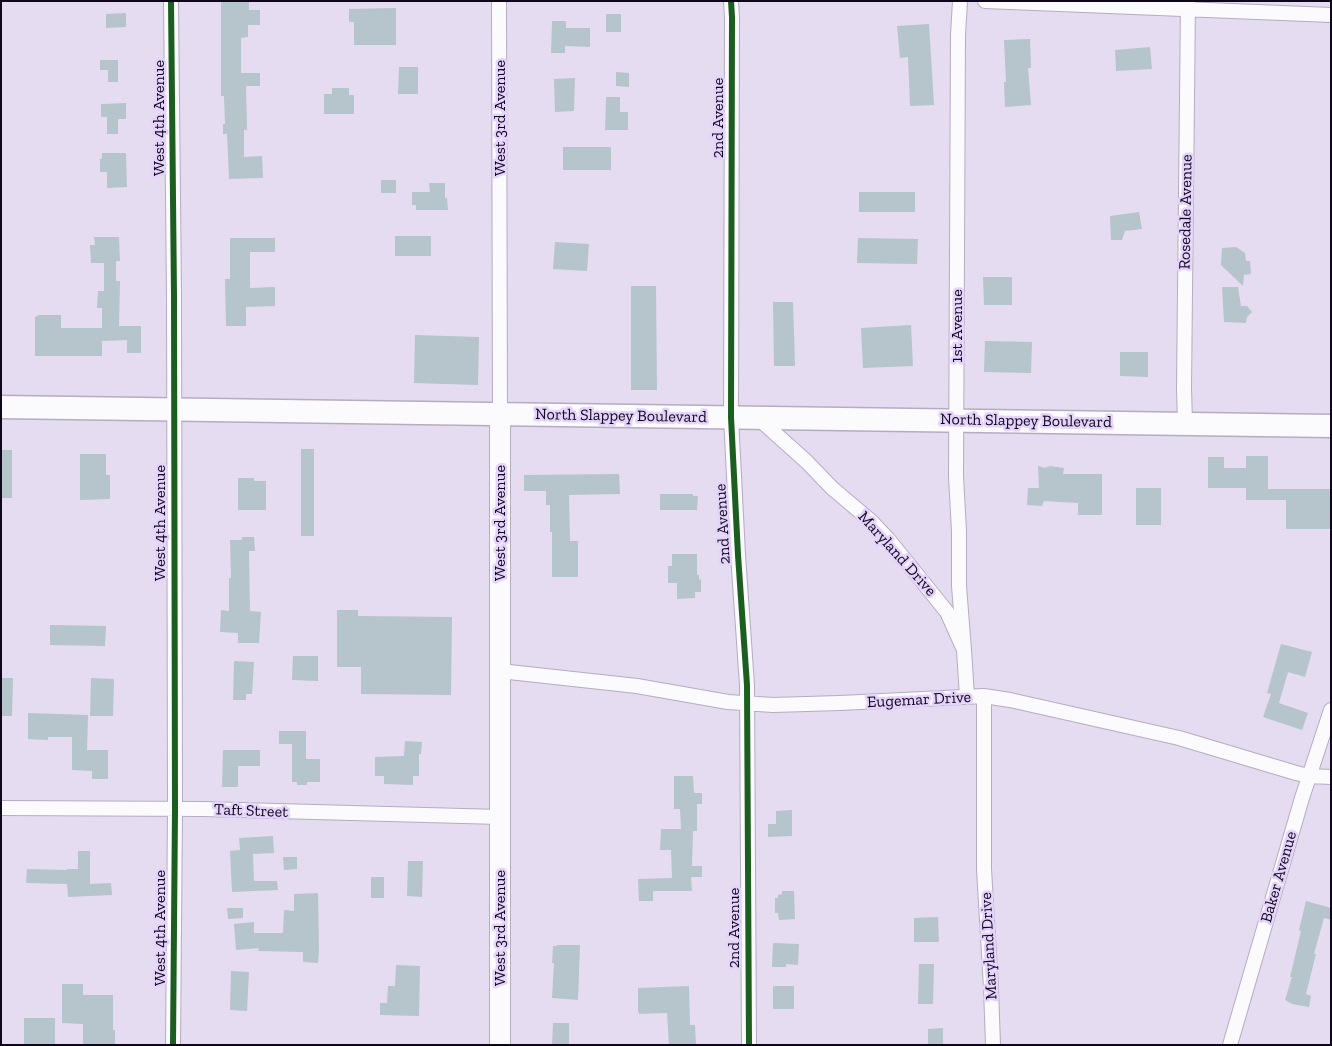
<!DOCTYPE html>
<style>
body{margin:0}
#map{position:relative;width:1332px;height:1046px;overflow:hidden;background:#e5dcf1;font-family:"Zilla Slab",serif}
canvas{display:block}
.frame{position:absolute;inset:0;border:2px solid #10061b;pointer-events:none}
</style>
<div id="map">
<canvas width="1332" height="1046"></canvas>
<div class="frame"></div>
</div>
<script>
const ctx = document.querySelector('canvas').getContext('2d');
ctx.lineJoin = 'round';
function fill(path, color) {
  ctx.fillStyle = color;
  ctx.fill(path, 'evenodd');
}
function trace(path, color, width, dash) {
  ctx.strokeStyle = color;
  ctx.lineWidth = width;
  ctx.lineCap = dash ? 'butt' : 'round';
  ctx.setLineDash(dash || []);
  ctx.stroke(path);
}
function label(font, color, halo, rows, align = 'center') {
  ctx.font = font + ' "Zilla Slab",serif';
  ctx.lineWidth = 5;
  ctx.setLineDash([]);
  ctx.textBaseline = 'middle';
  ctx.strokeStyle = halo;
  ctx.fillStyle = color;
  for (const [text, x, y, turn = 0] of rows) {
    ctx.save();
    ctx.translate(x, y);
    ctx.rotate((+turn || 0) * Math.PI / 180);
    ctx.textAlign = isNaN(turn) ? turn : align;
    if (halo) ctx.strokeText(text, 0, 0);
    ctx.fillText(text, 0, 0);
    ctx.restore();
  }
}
fill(new Path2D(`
 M221,1H249V10H260V25H248V37L241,38V73H260V86H246L247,130H244V157L262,156L263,178L229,179L227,134H223V124H225L224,96H221Z
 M396,8V45H354V22H349V9Z
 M126,13V27L106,28V14Z
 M606,14H621V32H606Z
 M552,21H566V28H590V47L565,46V53H551Z
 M929,24L934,105L910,106L908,57L900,58L897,26Z
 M1030,39L1031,68H1028L1031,105L1005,107L1004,82H1006L1004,40Z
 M1150,47L1152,69L1116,71L1115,50Z
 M100,60H118V82H108V70H100Z
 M399,67H418V94H398Z
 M616,72L629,73V87L616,86Z
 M575,78L574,111L555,112L554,79Z
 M332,88H349V95H354V114H324V94H332Z
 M606,97H620V112H628V130H605Z
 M126,103V119H118V134H107V117H101V104Z
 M563,147H611V170H563Z
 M102,153H126L127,187L107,188V172H100V159L102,158Z
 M381,180H396V193H381Z
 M429,183H445V198H447L448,210H416V205H412V192H430Z
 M859,192H915V212H859Z
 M1139,212L1142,229L1125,231L1122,240H1111L1110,216Z
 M395,236H431V256H395Z
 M94,237H119L120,261H116V281H120L119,326H141V353H127V340L102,341V356H35V317L39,315H61V328H102V308H97L98,291H104V263H91L90,245H95Z
 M230,238H275V252H250V288L275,287V306L246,307V326H226L225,279H230Z
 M858,238L918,239L917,264L857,263Z
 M555,242L589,244L587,271L553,269Z
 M1236,247L1245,253L1246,261H1250L1251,274L1244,275L1243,286L1221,265L1222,248Z
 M983,277H1012V305H984Z
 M631,286H656L657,390H631Z
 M1222,287H1238L1241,306H1247L1252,312L1247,317L1246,323L1224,322Z
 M773,302H793L795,366H774Z
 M911,325L913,366L863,368L861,328Z
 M415,335L479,337L478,385L414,383Z
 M985,341L1032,342L1031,373L984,372Z
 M1120,352H1148V377L1120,376Z
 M301,449H314V536H301Z
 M1,450H12V498H1Z
 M80,454H106V475H110V499L80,500Z
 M1246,456H1268V489H1331V529H1286V500H1246V488H1208V457H1224V468H1246Z
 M1038,466L1045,468L1050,466L1064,468L1063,474H1102V515H1078V503L1044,501L1042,506L1027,505L1028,488H1039Z
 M619,474L620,494L569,495L570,541H578V577H552V532H550V505H546V491H524V475Z
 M238,478H254V481H266V510H238Z
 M1136,488H1161V525H1136Z
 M660,494H693V496H698L697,510H660Z
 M242,537H254L255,551H249L250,611L261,612L259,643H238V633L220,632L221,610L229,611V578H231L230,540H242Z
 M672,554H697V575H699V580L701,579V592H695V598L677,599V583H668V566H672Z
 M337,610H358V616L452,617L451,695L361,694V667H337Z
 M50,625L106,626L105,646L50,645Z
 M1281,644L1312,652L1305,677L1288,672L1279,703L1308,713L1302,730L1263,717L1271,694L1267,693Z
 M293,656H318V681L292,680Z
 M234,661L254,662L252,694H246V700H233Z
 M1,678H13L12,716H1Z
 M91,678L114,679L113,716H90Z
 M28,713L88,715L87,750H108V779H92V771L72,770V737H48V740L28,739Z
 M279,731H306V759H320V782H307V785H297V782H292V744H279Z
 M405,741L422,742L421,754H419V776H413V785L384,784V776H375V757L404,756Z
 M223,750H260V766H238V787H222Z
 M674,776H693L694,793H702V804H697V831H693L692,866H702V877H691L692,891H653V901H639L638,879L672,878L671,850H660L661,829H681L680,809H674Z
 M792,810V836L768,837V824H776V811Z
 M273,836L274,853L253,854L254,881H277L278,890L232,892L230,851L240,850L239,838Z
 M78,851H90V884L111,883L112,895L68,897L67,884L26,883L27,869L67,870V869H78Z
 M283,857H297V869L284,870Z
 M408,861H423L422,897L407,896Z
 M371,877H384V898H371Z
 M782,891H794L795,919L779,920L778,913H775V898H778V895L782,894Z
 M318,893L319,951L318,963L303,962V952L258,951L259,948L236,950L234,924L254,922V933H283L284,910L294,911V894Z
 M1306,901L1331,908V920L1324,918L1314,954H1316L1306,994L1311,996L1309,1007L1292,1004L1285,1000L1292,977H1290L1301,931L1299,930Z
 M227,908H243V918L228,919Z
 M938,917L939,942H914V918Z
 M773,943L799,944L798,965L786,964V967H772Z
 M557,945H580L578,1000L552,998L554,963H552L553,946H557Z
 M919,964H934L933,1004H918Z
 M396,965L420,966L419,1016L380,1015V1003H387L388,986H395Z
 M231,971L249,972L247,1011L230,1010Z
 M62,984H83V995H113V1030H115V1045H83V1024L62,1023Z
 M689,986L690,1025H695L696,1045H669L667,1013L639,1014V1012H638V988Z
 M773,986H794V1009H773Z
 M24,1018H55V1045H24Z
 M553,1023H569V1045H552Z
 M943,1028V1045H928V1029Z`), '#b6c4cb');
const street = new Path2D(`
 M171,1L174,296L175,810L173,1045
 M499,1L500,414
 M731,1L732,17L731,417L738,555L747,685L749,1045
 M960,1L958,35L956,476L959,531V586L964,650
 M985,1L1331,15
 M758,418L807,462L832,488L871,521L888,539L947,612L964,650L967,697
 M1185,423L1184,388L1188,1
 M500,671L637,686L728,702L773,705L840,703L984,696L1010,700L1179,738L1296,773L1309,776L1331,777
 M984,696V869L991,988L993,1045
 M1,808L203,809L500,817
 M1230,1045L1302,798L1331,710`);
const secondary = new Path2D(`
 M500,1045V414`);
const primary = new Path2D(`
 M1,407L1331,426`);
trace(street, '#b5acc1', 16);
trace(secondary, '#b5acc1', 22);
trace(primary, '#b5acc1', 25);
trace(street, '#fbfafd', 14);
trace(secondary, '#fbfafd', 20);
trace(primary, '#fbfafd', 22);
trace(new Path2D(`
 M171,1L174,296L175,810L173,1045
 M731,1L732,17L731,417L738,555L747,685L749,1045`), '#1b5e20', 6);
label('16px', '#10061b', '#e4d3fa', [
 ["West 4th Avenue",159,118,-90],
 ["West 3rd Avenue",500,118,-90],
 ["2nd Avenue",718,118,-90],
 ["Rosedale Avenue",1186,212,-89],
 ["1st Avenue",957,326,-90],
 ["North Slappey Boulevard",621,416,1],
 ["North Slappey Boulevard",1026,421,1],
 ["West 4th Avenue",160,523,-90],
 ["West 3rd Avenue",500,523,-90],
 ["2nd Avenue",723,524,-93],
 ["Maryland Drive",897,554,48],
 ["Eugemar Drive",919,700,-3],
 ["Taft Street",251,811,2],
 ["Baker Avenue",1279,877,-74],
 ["West 4th Avenue",160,928,-90],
 ["West 3rd Avenue",500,928,-90],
 ["2nd Avenue",734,928,-90],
 ["Maryland Drive",989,946,-93]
]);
</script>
